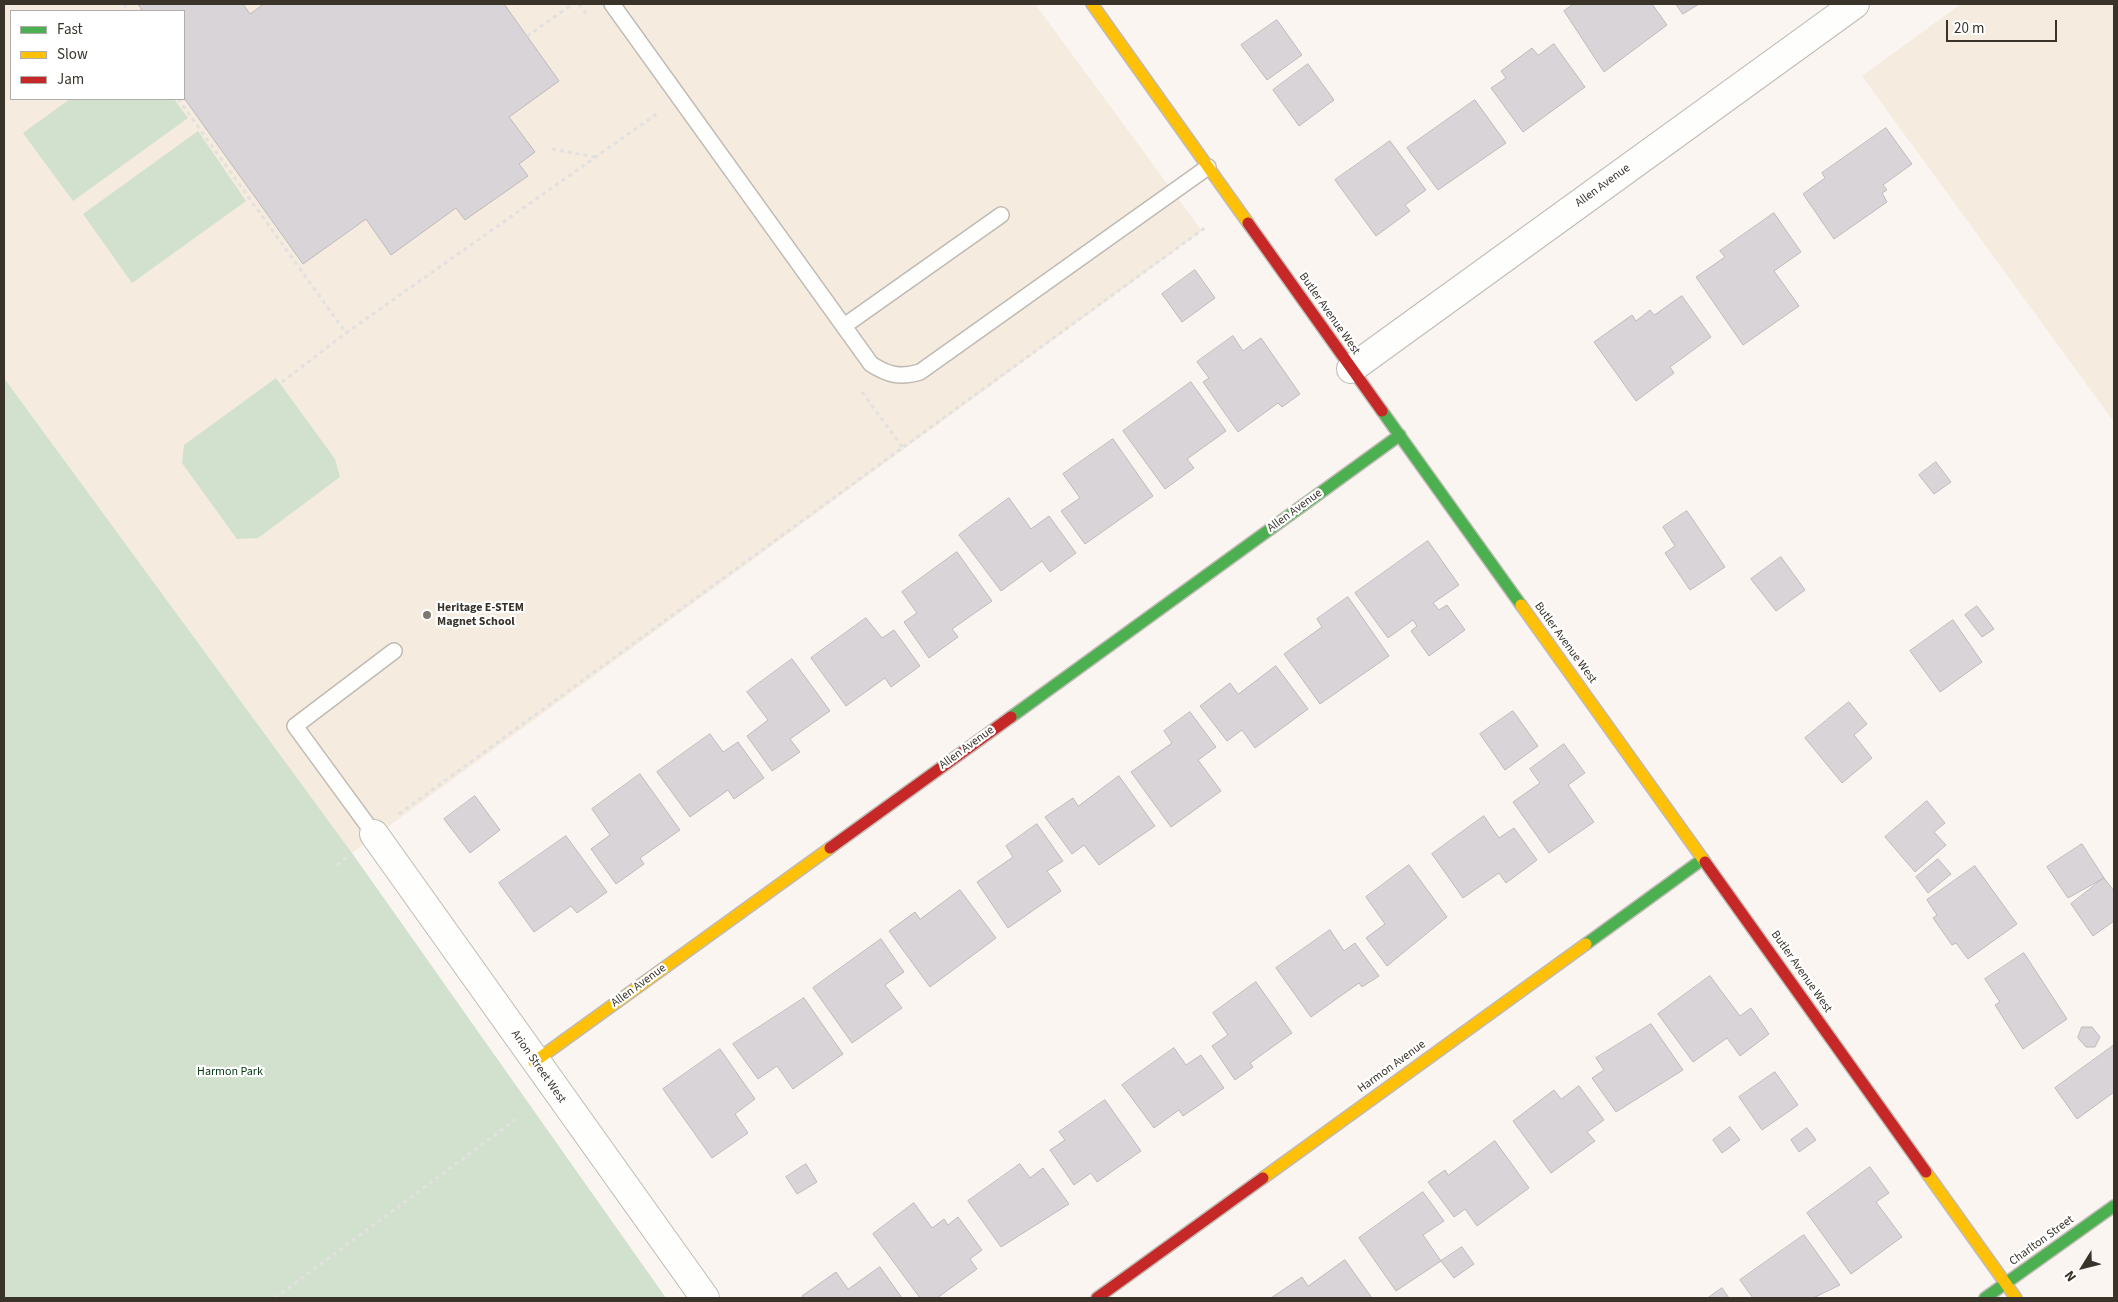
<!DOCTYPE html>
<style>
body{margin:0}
#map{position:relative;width:2118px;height:1302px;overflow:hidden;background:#faf5f0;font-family:"Source Sans 3",sans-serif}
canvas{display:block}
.frame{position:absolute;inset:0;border:5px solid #39332a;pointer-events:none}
.legend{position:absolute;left:10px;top:10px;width:175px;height:90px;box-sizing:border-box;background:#fff;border:1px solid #b0adaa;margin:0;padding:6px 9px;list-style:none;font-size:15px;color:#39332a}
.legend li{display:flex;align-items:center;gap:10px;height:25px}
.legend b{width:25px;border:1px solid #b0adaa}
.north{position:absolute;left:2058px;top:1242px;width:50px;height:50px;-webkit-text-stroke:4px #fff;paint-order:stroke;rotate:234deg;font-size:14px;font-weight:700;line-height:20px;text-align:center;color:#39332a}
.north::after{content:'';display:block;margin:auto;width:18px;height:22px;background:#39332a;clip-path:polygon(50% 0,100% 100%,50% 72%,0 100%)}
.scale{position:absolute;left:1946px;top:20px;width:111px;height:22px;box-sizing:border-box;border:2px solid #39332a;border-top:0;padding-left:6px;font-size:15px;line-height:18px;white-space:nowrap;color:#39332a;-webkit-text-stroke:4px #fff;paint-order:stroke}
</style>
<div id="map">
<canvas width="2118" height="1302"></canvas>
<div class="frame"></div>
<ul class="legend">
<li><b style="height:6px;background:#4caf50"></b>Fast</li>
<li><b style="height:6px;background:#ffc107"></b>Slow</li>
<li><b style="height:6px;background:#c62828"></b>Jam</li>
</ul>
<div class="north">N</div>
<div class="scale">20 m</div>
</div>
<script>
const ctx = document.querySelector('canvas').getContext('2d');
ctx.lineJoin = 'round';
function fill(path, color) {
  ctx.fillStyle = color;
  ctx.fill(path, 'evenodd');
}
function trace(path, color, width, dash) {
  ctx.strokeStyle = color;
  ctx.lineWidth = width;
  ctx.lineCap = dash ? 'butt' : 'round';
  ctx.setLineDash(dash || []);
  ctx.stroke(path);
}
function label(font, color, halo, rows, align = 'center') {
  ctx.font = font + ' "Source Sans 3",sans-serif';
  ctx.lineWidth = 4.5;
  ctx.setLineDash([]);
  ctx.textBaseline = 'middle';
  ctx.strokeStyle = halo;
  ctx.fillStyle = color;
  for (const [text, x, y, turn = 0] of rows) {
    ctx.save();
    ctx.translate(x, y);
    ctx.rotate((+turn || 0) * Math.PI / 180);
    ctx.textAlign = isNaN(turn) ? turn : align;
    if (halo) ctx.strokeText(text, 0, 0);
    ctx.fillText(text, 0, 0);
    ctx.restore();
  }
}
fill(new Path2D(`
 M4,4H1035L1202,231L352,853L4,378ZM11,11H184V99H11Z
 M1961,4H2114V422L1862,76Z`), '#f5ebde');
fill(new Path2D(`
 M70,99H174L188,118L73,201L23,133Z
 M198,131L246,201L132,283L83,214Z
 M4,378L352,853L666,1298H4Z
 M276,378L335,459L340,477L258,538L237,539L182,463L184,445Z`), '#d1e1ce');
const building = new Path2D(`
 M138,4H243L250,14L264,4H504L559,81L509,117L535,152L519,164L528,176L465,220L456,208L391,255L366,219L303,264L184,98V11H143Z
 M1574,4H1652L1667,25L1604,72L1564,11Z
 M1676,4H1699L1683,14Z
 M1277,20L1302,55L1267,80L1241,45Z
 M1554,44L1585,87L1523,132L1491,88L1506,78L1501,71L1532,48L1538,55Z
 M1308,64L1334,100L1299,126L1273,90Z
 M1475,100L1506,143L1438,190L1407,148Z
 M1886,128L1912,164L1883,185L1887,190L1882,193L1887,202L1834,239L1803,194L1825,178L1822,173Z
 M1390,141L1426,190L1405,205L1410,211L1376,236L1335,180Z
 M1774,213L1801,252L1774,271L1799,306L1743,345L1696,277L1725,257L1720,251Z
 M1195,270L1215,298L1182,322L1162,294Z
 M1682,296L1711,337L1670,367L1674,373L1636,401L1594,342L1632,315L1636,321L1650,310L1654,315Z
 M1233,336L1243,351L1261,338L1300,394L1282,407L1278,403L1238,432L1203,382L1209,378L1197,362Z
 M1191,382L1226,431L1187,459L1194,468L1165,489L1123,431Z
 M1113,439L1153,496L1085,544L1061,511L1080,498L1063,474Z
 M1936,462L1951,482L1934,494L1919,475Z
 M1009,498L1031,529L1049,516L1076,553L1050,572L1042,561L1001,591L959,535Z
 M1687,511L1725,567L1690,590L1665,553L1675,546L1663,527Z
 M1428,541L1459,585L1433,603L1439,610L1447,605L1465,630L1429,656L1411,631L1417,626L1413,620L1388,638L1355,593Z
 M957,552L992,601L952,629L958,637L929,658L904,622L917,613L902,592Z
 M1781,557L1805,590L1776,611L1751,579Z
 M1348,597L1389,656L1320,704L1284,654L1322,627L1317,619Z
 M1977,606L1994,629L1982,637L1965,615Z
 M866,618L882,638L894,630L920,666L891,687L885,678L846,706L811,658Z
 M1953,620L1982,662L1940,692L1910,651Z
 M792,659L830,711L790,739L800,752L772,771L747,736L768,720L747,692Z
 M1276,666L1308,709L1255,748L1242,730L1227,741L1200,706L1230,683L1238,694Z
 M1849,702L1867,724L1854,735L1872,758L1842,783L1805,738Z
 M1513,711L1538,746L1505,770L1480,734Z
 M1190,712L1216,747L1198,760L1221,791L1171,827L1131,772L1172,743L1164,731Z
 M710,734L723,752L738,742L764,778L734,799L728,790L690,817L657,772Z
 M1564,744L1585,773L1568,785L1594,822L1549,853L1513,802L1540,783L1530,769Z
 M640,774L680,830L640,858L644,864L616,884L591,849L610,835L592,809Z
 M1119,776L1155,826L1099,865L1084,845L1072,854L1045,817L1073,798L1078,806Z
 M475,796L500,830L470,853L444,819Z
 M1927,801L1945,823L1934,832L1946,845L1915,872L1885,837Z
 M1484,816L1499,838L1514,828L1537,860L1506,883L1499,873L1463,898L1432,854Z
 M1037,824L1063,861L1047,871L1061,891L1008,928L977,882L1013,857L1006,846Z
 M566,836L607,892L577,913L571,906L534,932L499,883Z
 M2082,844L2104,878L2068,898L2047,867Z
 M1938,859L1951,874L1928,893L1916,877Z
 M1409,865L1447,917L1387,966L1366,938L1385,924L1366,897Z
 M1975,866L2017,924L1968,959L1956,943L1952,945L1933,918L1937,915L1927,900Z
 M2104,878L2114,891V921L2093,936L2071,904Z
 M960,890L996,938L930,987L889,931L915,912L920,919Z
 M1330,930L1344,951L1355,943L1379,976L1362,987L1359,983L1311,1017L1276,968Z
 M881,939L904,972L885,985L902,1008L852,1043L813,988Z
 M2024,953L2067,1019L2023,1049L1995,1005L2000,1002L1985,979Z
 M1710,976L1740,1016L1751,1008L1769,1034L1740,1056L1727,1038L1693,1062L1658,1014Z
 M1256,982L1292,1033L1250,1063L1253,1067L1235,1080L1212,1046L1228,1035L1213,1013Z
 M804,998L843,1054L793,1089L777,1066L758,1079L733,1044Z
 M1651,1024L1683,1070L1616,1112L1592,1078L1604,1070L1596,1058Z
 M2082,1027H2092L2100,1037L2095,1047H2086L2078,1038Z
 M2114,1045V1092L2077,1119L2055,1088Z
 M1174,1048L1186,1065L1201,1055L1224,1088L1183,1116L1179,1110L1154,1128L1122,1085Z
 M720,1049L755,1099L735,1114L748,1133L712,1158L663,1089Z
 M1775,1072L1798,1105L1762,1130L1739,1097Z
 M1579,1086L1604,1120L1587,1132L1595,1141L1551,1173L1513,1121L1554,1090L1561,1099Z
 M1105,1100L1141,1151L1097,1182L1091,1173L1074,1185L1050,1150L1065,1140L1059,1132Z
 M1730,1127L1740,1140L1722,1153L1713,1140Z
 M1807,1128L1816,1140L1799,1152L1791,1140Z
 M1495,1141L1529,1188L1477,1226L1465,1209L1454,1217L1428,1182L1445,1170L1448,1175Z
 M806,1164L817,1182L797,1194L786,1177Z
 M1020,1164L1030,1178L1043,1168L1069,1204L1001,1247L968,1201Z
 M1870,1167L1889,1193L1876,1202L1902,1237L1851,1274L1807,1213Z
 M1423,1192L1444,1221L1423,1235L1441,1261L1396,1291L1359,1238Z
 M914,1203L932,1228L944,1219L948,1225L958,1217L982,1250L970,1259L977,1269L937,1298H920L873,1234Z
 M1804,1235L1840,1285L1813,1298H1753L1740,1280Z
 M1462,1247L1474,1264L1454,1278L1441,1261Z
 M1345,1260L1372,1298H1271L1302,1277L1308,1286Z
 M880,1267L902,1298H803L802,1296L836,1272L848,1289Z
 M1722,1288L1729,1298H1708Z`);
fill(building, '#d8d4d7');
trace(building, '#bebabc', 1);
const lane = new Path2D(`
 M612,4L871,364C888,375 900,378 920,372L1208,167
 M844,326L1001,215
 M374,834L295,726L394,651`);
const street = new Path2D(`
 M1351,369L1855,4
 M374,834L705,1298`);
const fast = new Path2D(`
 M1382,411L1521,605
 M1011,717L1400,435
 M1586,944L1703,859
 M1985,1298L2114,1206`);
const slow = new Path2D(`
 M1092,4L1248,223
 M1521,605L1705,862
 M534,1062L830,848
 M1926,1172L2016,1298
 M1263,1178L1586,944`);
const jam = new Path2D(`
 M1248,223L1382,411
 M830,848L1011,717
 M1705,862L1926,1172
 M1097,1298L1263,1178`);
trace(lane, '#bfbab4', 18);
trace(street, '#bfbab4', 30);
trace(fast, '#bfbab4', 14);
trace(slow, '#bfbab4', 14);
trace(jam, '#bfbab4', 14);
trace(new Path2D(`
 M124,4L129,11
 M579,4L586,13
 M527,36L573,4
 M178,99L346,333L658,113
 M552,149L595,157
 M282,382L346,333
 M862,392L903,448
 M399,814L1206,227
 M337,865L348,856
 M275,1298L519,1117`), '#e3e1e0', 3, [4, 4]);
trace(lane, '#fefefd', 15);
trace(street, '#fefefd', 28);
trace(fast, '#4caf50', 11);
trace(slow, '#ffc107', 11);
trace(jam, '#c62828', 11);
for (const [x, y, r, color] of [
 [427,615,5,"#7d776f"]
]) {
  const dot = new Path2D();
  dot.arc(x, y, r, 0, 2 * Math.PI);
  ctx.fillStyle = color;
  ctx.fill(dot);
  trace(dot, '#fff', 2);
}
label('12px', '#39332a', '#fff', [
 ["Allen Avenue",1603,186,-36],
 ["Butler Avenue West",1329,314,55],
 ["Allen Avenue",1295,511,-36],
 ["Butler Avenue West",1565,643,54],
 ["Allen Avenue",967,748,-36],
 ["Butler Avenue West",1801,972,55],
 ["Allen Avenue",639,986,-36],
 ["Arion Street West",538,1067,55],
 ["Harmon Avenue",1392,1067,-36],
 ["Charlton Street",2042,1241,-36]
]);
label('bold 12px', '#39332a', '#fff', [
 ["Heritage E-STEM",437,608],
 ["Magnet School",437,622]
], 'left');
label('12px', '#063914', '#fff', [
 ["Harmon Park",230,1072]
]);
</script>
